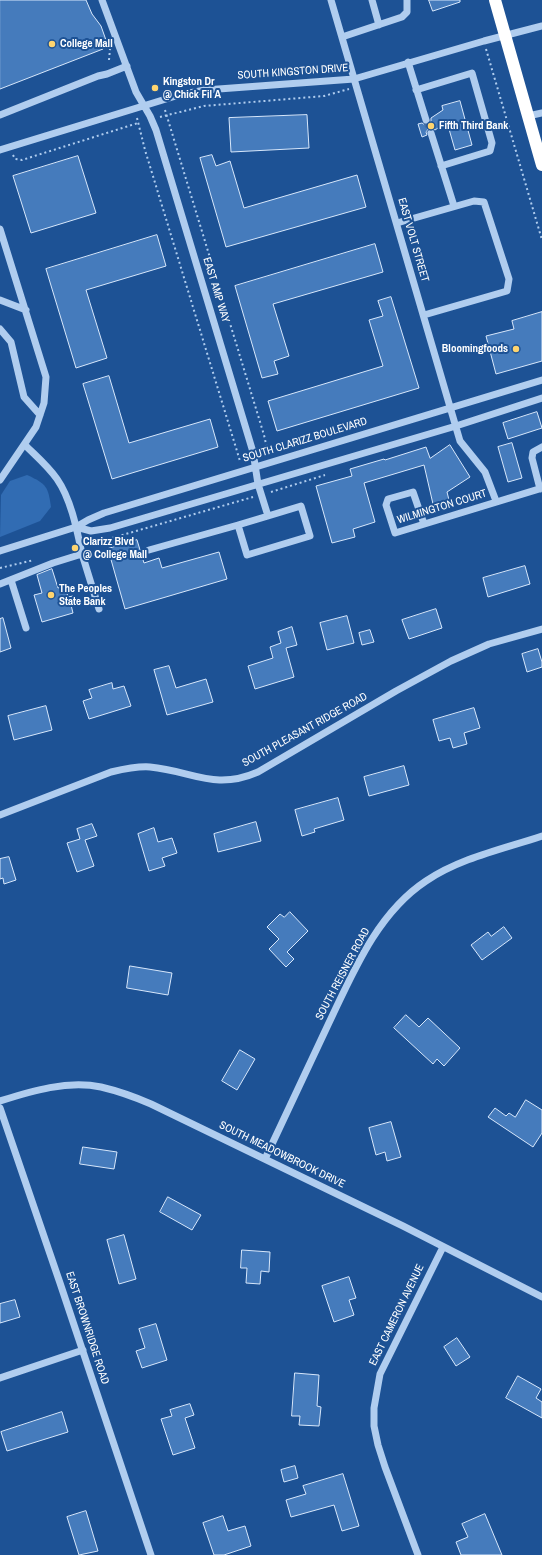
<!DOCTYPE html>
<style>
body{margin:0}
canvas{display:block;background:#1d5295}
</style>
<canvas width="542" height="1555"></canvas>
<script>
const ctx = document.querySelector('canvas').getContext('2d');
ctx.lineJoin = 'round';
function fill(path, color) {
  ctx.fillStyle = color;
  ctx.fill(path, 'evenodd');
}
function trace(path, color, width, dash) {
  ctx.strokeStyle = color;
  ctx.lineWidth = width;
  ctx.lineCap = dash ? 'butt' : 'round';
  ctx.setLineDash(dash || []);
  ctx.stroke(path);
}
function label(font, color, halo, rows, align = 'center') {
  ctx.font = font + ' "Archivo Narrow",sans-serif';
  ctx.lineWidth = 4;
  ctx.setLineDash([]);
  ctx.textBaseline = 'middle';
  ctx.strokeStyle = halo;
  ctx.fillStyle = color;
  for (const [text, x, y, turn = 0] of rows) {
    ctx.save();
    ctx.translate(x, y);
    ctx.rotate((+turn || 0) * Math.PI / 180);
    ctx.textAlign = isNaN(turn) ? turn : align;
    if (halo) ctx.strokeText(text, 0, 0);
    ctx.fillText(text, 0, 0);
    ctx.restore();
  }
}
fill(new Path2D(`
 M27,475C47,484 48,487 51,507L40,521L0,537L1,495L10,481Z`), '#316cb3');
const building = new Path2D(`
 M0,0H86L92,14L101,26L107,43L101,45L103,49L0,89Z
 M429,0H460V2L433,11Z
 M460,101L472,145L455,150L447,122L435,130L432,128H429L426,132L427,135L422,137L418,124L422,123L425,125H428L431,121V118L443,110L442,106Z
 M307,115L309,148L231,152L229,118Z
 M212,155L216,166L230,161L244,208L357,175L366,207L226,247L200,158Z
 M78,156L96,213L31,233L13,176Z
 M157,235L166,266L86,290L107,358L76,368L46,269Z
 M375,244L383,272L273,304L289,356L274,361L278,374L262,378L235,286Z
 M391,297L419,388L277,431L268,401L383,366L369,320L383,316L378,301Z
 M542,312V361L496,374L486,336L514,329L512,321Z
 M109,376L129,443L210,419L218,447L112,479L83,384Z
 M537,412L542,428L508,439L503,423Z
 M512,443L522,478L508,482L498,447Z
 M450,445L470,477L447,492L449,500L433,504L424,465L364,483L375,522L353,529L355,537L332,543L316,486L352,476L350,469L384,459L385,460L426,447L430,458Z
 M137,540L144,563L159,558L162,568L219,552L227,579L125,609L108,549Z
 M525,566L530,584L488,597L483,578Z
 M52,569L58,588L65,586L68,597L73,596L75,604L71,605L73,613L42,622L34,595L42,593L37,575Z
 M436,609L442,628L409,639L402,620Z
 M347,616L354,643L327,650L320,623Z
 M3,618L11,648L0,652V619Z
 M292,627L297,645L286,648L294,677L255,689L248,666L273,658L270,647L281,643L278,632Z
 M370,630L374,642L362,645L359,633Z
 M538,649L542,662V667L527,672L522,654Z
 M169,666L176,688L206,679L213,702L167,715L154,670Z
 M112,683L113,689L124,686L131,706L89,719L83,701L92,698L89,690Z
 M46,706L52,730L14,740L8,716Z
 M474,708L480,728L464,733L467,744L453,748L450,738L439,741L433,720Z
 M404,766L409,785L369,796L364,777Z
 M338,798L344,820L314,829L315,832L302,836L295,810Z
 M256,822L261,841L218,852L214,834Z
 M92,824L97,836L85,840L94,866L77,872L67,843L80,839L77,829Z
 M154,828L158,842L172,838L177,853L162,858L165,866L149,871L138,834Z
 M9,857L16,880L4,884L3,878L0,879V859Z
 M290,912L308,931L287,952L294,959L286,967L269,949L279,939L267,927L280,914L284,917Z
 M504,927L512,938L482,960L471,945L488,932L491,936Z
 M130,966L172,973L168,995L127,988Z
 M406,1015L419,1027L428,1018L460,1048L444,1066L437,1059L433,1064L394,1028Z
 M240,1050L255,1059L237,1090L222,1081Z
 M526,1100L542,1110V1133L533,1147L488,1117L495,1108L506,1116L509,1113L515,1117Z
 M391,1122L401,1157L387,1161L385,1152L376,1155L369,1128Z
 M83,1147L117,1152L114,1169L80,1164Z
 M168,1197L201,1215L192,1230L160,1212Z
 M124,1235L136,1279L119,1284L107,1240Z
 M242,1250L270,1252L269,1272L261,1271L260,1284L246,1283L247,1268H241Z
 M349,1277L356,1298L349,1300L354,1315L334,1322L322,1286Z
 M15,1300L20,1317L0,1323V1304Z
 M156,1324L167,1360L142,1368L136,1351L145,1348L139,1329Z
 M457,1338L470,1357L456,1366L444,1347Z
 M295,1373L319,1375L317,1406L321,1407L319,1426L299,1425L300,1416H292Z
 M518,1376L541,1389L536,1398L542,1402V1418L506,1398Z
 M190,1404L194,1415L185,1418L195,1448L173,1455L161,1419L172,1416L170,1410Z
 M62,1412L68,1432L7,1451L1,1432Z
 M295,1466L298,1478L284,1482L281,1470Z
 M343,1474L359,1526L342,1531L334,1505L291,1517L286,1500L306,1494L303,1486Z
 M86,1511L98,1551L79,1555L67,1517Z
 M485,1514L502,1555H461L456,1542L468,1537L462,1524Z
 M223,1516L228,1531L245,1526L251,1546L224,1555H214L203,1523Z`);
fill(building, '#457bbc');
trace(building, '#d7e7fb', 1);
trace(new Path2D(`
 M426,120L431,133`), '#3f6ca5', 7, [7, 3.5]);
trace(new Path2D(`
 M486,49L542,240
 M109,60L110,49
 M165,110L264,435L268,453
 M160,117L204,106L324,96L349,89
 M137,118L145,150L240,461
 M13,155L15,159L22,160L138,123
 M271,492L325,475
 M88,545L253,497
 M0,568L34,560`), '#b0cdef', 2, [2, 3]);
trace(new Path2D(`
 M102,0L136,92L150,116L156,130L253,452L258,484L268,516L301,506L310,536L247,555L238,525L268,516
 M331,0L460,441L485,472L496,501
 M372,0L379,25
 M342,37L402,17L407,12V0
 M408,62L426,120
 M416,90L472,73L492,143L490,151L441,166
 M0,115L98,76L107,74L127,66
 M528,116L542,113
 M431,133L454,206
 M0,150L179,95L205,90L354,79L484,41L542,26
 M397,223L474,201L484,202L509,279L507,291L424,315
 M0,229L46,377L44,403L36,427L0,480
 M0,300L26,310
 M0,329L11,342L24,397L40,415
 M540,489L532,458L533,452L542,447
 M424,524L413,492L388,499L386,505L395,533L542,488
 M76,527L91,531L110,528L456,426L542,398
 M149,550L238,525
 M0,551L76,527L88,520L104,513L542,380
 M82,554L99,609
 M11,580L26,628
 M0,584L53,563L82,554C77,530 71,499 57,479C48,466 36,456 25,445
 M0,815L111,772C124,769 137,766 150,767C193,771 214,791 258,772L396,691L451,661L489,644L542,629
 M0,1101C32,1091 67,1080 101,1087C118,1091 135,1097 151,1104L403,1226L542,1297
 M0,1108L60,1283L151,1555
 M265,1159C286,1115 306,1071 327,1027C352,975 376,914 426,881C460,858 503,849 542,836
 M0,1378L83,1350
 M418,1555L385,1467L378,1445L374,1426V1408L380,1374L443,1247`), '#b0cdef', 7);
trace(new Path2D(`
 M495,0L542,165`), '#fff', 12);
for (const [x, y, r, color] of [
 [52,44,4,"#fed46f"],
 [155,88,4,"#fed46f"],
 [431,126,4,"#fed46f"],
 [516,349,4,"#fed46f"],
 [75,548,4,"#fed46f"],
 [51,595,4,"#fed46f"]
]) {
  const dot = new Path2D();
  dot.arc(x, y, r, 0, 2 * Math.PI);
  ctx.fillStyle = color;
  ctx.fill(dot);
  trace(dot, '#1d5295', 1.5);
}
label('bold 11px', '#fff', '#1d5295', [
 ["College Mall",60,44],
 ["Kingston Dr",163,82],
 ["@ Chick Fil A",163,95],
 ["Fifth Third Bank",439,126],
 ["Bloomingfoods",508,349,"right"],
 ["Clarizz Blvd",83,542],
 ["@ College Mall",83,555],
 ["The Peoples",59,589],
 ["State Bank",59,602]
], 'left');
label('11px', '#fff', '#1d5295', [
 ["SOUTH KINGSTON DRIVE",293,72,-4],
 ["EAST VOLT STREET",413,240,74],
 ["EAST AMP WAY",216,290,73],
 ["SOUTH CLARIZZ BOULEVARD",305,440,-17],
 ["WILMINGTON COURT",442,507,-17],
 ["SOUTH PLEASANT RIDGE ROAD",305,730,-29],
 ["SOUTH REISNER ROAD",343,974,-62],
 ["SOUTH MEADOWBROOK DRIVE",282,1155,26],
 ["EAST CAMERON AVENUE",397,1315,-64],
 ["EAST BROWNRIDGE ROAD",87,1328,72]
]);
</script>
